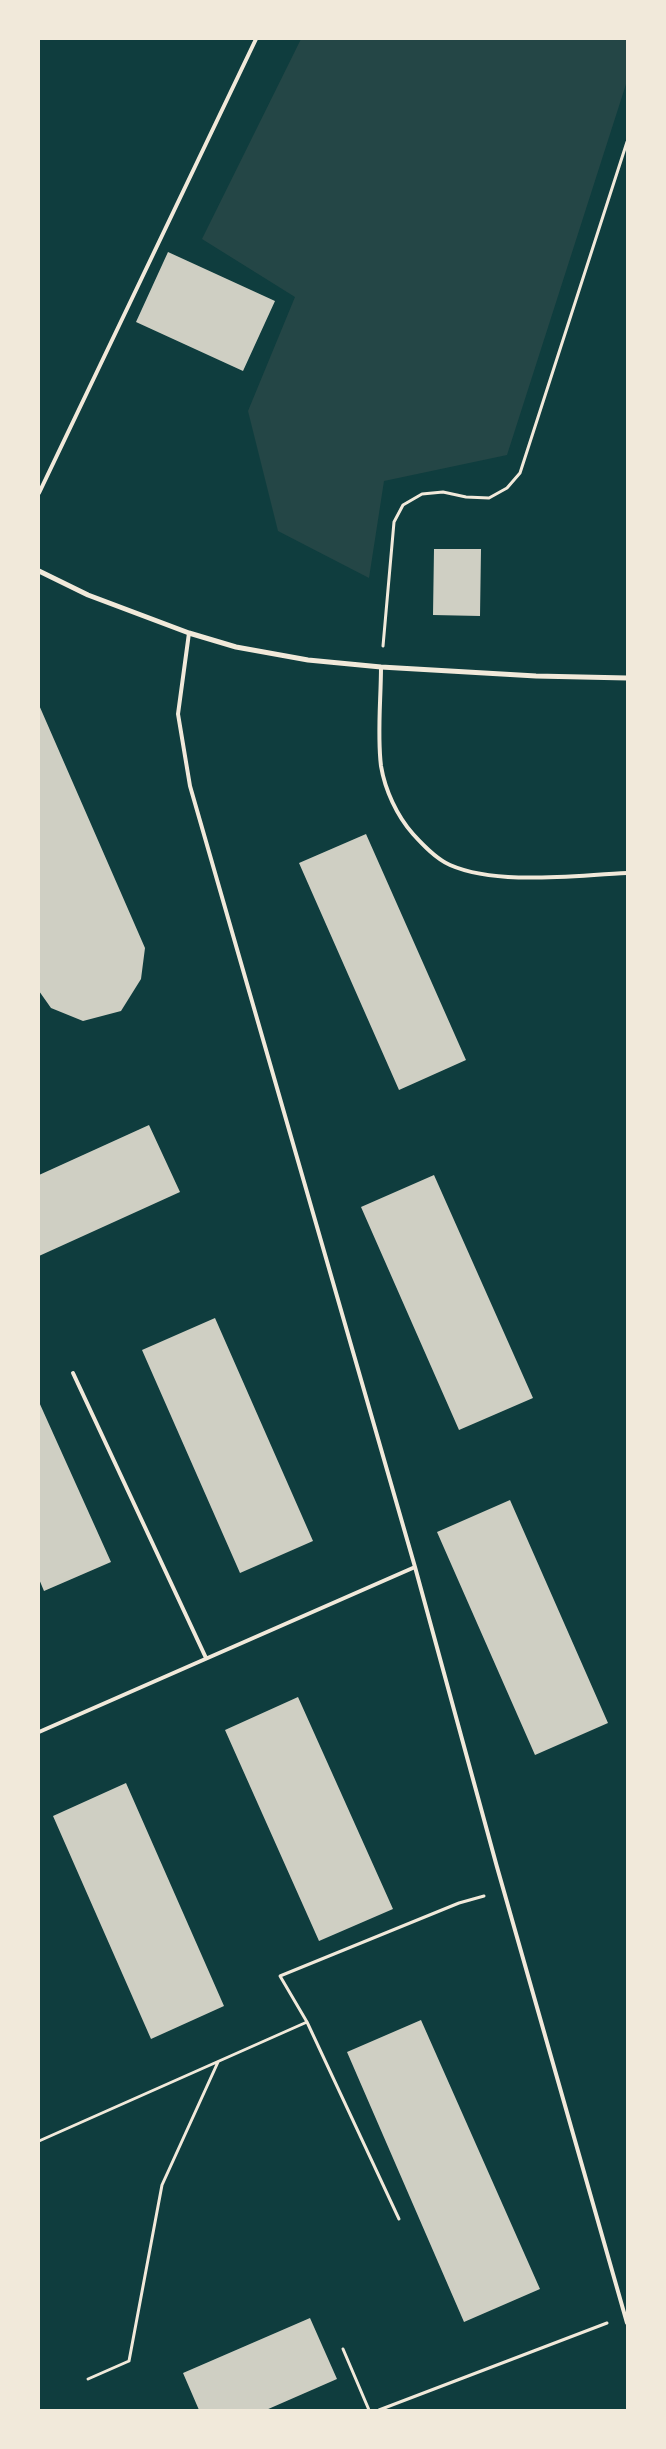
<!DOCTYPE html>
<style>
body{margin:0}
#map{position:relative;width:666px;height:2449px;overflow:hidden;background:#0f3d3e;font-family:Cabin,sans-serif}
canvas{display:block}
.frame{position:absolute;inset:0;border:40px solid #f1e9da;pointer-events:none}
</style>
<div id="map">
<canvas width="666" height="2449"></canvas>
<div class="frame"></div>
</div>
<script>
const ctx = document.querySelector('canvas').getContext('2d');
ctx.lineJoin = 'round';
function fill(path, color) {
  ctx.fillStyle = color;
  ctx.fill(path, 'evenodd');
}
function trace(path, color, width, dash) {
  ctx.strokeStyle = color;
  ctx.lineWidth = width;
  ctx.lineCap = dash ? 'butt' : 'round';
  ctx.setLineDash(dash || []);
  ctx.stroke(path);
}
fill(new Path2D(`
 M301,39H627V81L507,455L384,481L369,578L278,531L248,411L295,297L202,239Z`), '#244646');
fill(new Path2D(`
 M168,252L275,301L243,371L136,322Z
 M434,549H481L480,616L433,615Z
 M39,705L145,948L141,979L121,1011L83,1021L51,1008L39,991Z
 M366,834L466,1060L399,1090L299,863Z
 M149,1125L180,1192L39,1256V1175Z
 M434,1175L533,1398L459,1430L361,1207Z
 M215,1318L313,1541L240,1573L142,1350Z
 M39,1402L111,1562L44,1591L39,1579Z
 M510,1500L608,1723L535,1755L437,1532Z
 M298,1697L393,1909L319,1941L225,1730Z
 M126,1783L224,2006L151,2039L53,1816Z
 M421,2020L540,2289L464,2322L347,2052Z
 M310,2318L337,2379L266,2410H199L183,2373Z`), '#cfcfc3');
trace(new Path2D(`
 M383,646L394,522L403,505L422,494L443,492L466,497L489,498L507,488L520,473L627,142
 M39,2141L307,2022
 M399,2219L307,2022L280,1976L459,1903L484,1896
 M343,2349L369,2410
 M88,2379L129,2361L162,2185L218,2062
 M379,2410L607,2323`), '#f1e9da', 3);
trace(new Path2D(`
 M39,493L256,39
 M189,633L178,714L190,786L415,1567L497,1867L627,2323
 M381,667C381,699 377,734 381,766C385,790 397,816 413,834C423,845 436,859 450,865C498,886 575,875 627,873
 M73,1373L206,1658
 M39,1732L415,1567`), '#f1e9da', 4);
trace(new Path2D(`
 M39,571L88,595L189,633L236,647L308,660L381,667L536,676L627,678`), '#f1e9da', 5);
</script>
